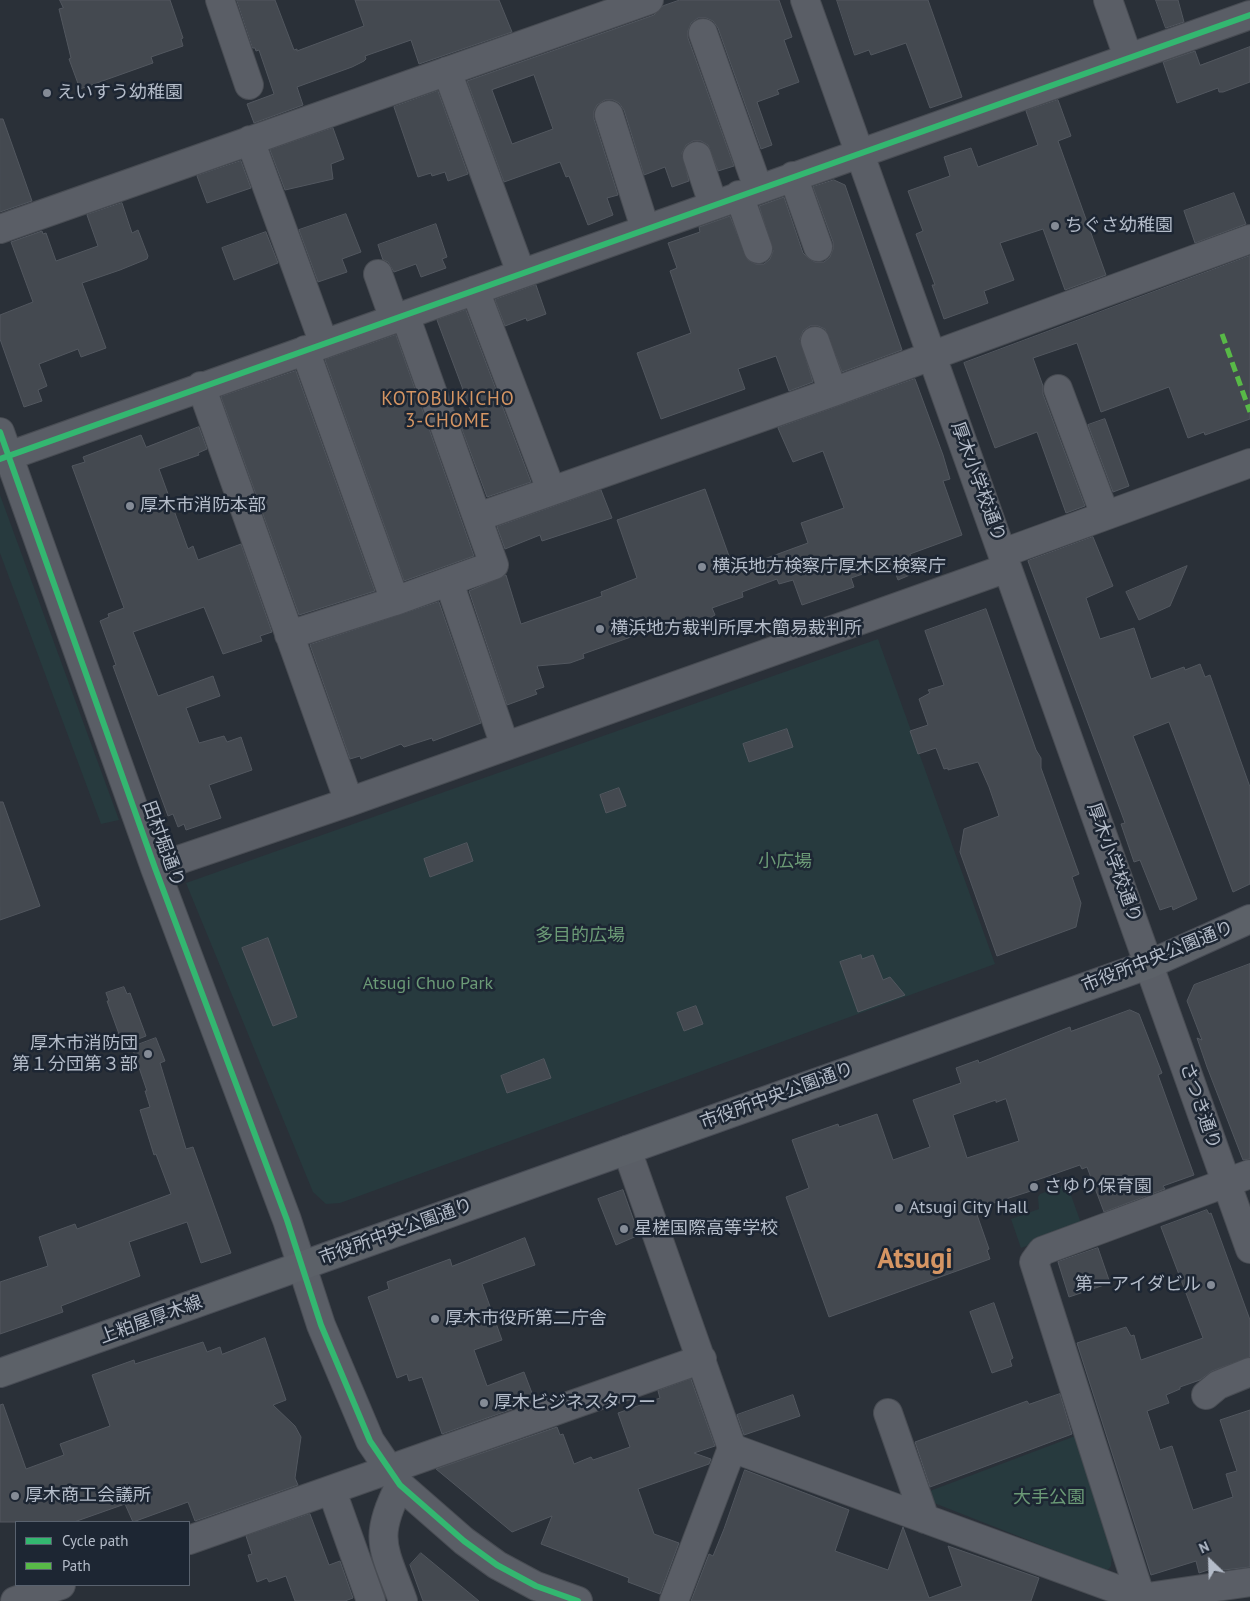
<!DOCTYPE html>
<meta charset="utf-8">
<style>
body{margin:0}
#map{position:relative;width:1250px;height:1601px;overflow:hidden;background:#2a3038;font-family:"PT Sans",sans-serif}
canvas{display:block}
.legend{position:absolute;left:15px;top:1521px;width:175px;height:65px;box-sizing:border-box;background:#1d2633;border:1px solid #59626f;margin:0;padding:6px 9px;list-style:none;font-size:15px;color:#b4bcc9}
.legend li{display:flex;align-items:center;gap:10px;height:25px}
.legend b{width:25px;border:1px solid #59626f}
.north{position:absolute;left:1185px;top:1536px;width:50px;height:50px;-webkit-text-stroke:4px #1d2633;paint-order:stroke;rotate:336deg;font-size:14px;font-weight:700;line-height:20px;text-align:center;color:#b4bcc9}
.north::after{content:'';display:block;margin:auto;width:18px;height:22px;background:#b4bcc9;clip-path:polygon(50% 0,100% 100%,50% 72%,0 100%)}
</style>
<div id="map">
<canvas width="1250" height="1601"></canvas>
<ul class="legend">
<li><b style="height:6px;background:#33b770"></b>Cycle path</li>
<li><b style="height:6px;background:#58b947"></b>Path</li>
</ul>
<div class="north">N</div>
</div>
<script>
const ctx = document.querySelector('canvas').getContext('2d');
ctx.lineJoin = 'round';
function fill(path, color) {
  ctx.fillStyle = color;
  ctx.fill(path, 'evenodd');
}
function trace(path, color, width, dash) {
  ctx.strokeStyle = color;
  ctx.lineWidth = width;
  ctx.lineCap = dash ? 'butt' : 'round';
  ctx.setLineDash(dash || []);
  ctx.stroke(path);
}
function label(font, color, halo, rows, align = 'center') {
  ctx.font = font + ' "PT Sans","Noto Sans JP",sans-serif';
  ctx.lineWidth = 5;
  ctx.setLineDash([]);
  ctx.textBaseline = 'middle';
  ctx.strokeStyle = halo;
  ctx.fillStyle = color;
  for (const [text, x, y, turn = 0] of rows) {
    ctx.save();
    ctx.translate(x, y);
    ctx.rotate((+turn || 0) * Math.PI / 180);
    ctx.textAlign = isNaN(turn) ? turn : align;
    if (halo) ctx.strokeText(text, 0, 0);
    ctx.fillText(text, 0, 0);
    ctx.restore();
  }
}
fill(new Path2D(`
 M0,495L119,820L101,824L0,553Z
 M878,639L995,964L340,1203L326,1204L313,1192L186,883Z
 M1067,1184L1082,1226L1021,1248L1011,1219L1039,1209L1038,1197L1040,1194Z
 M1078,1435L1113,1541L1111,1566L1107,1571L924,1499L922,1494Z`), '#273a3e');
const building = new Path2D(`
 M60,0H170L183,38L181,39L183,46L151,57L153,63L80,89L69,59L71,58L59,9L63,8Z
 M237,0H275L294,50L297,49V51L364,26L355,0H499L512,32L419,64L411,40L365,56L366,59L364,61L352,67L297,87L303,105L254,123L247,104L274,94L259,50L256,51L255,48H253Z
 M680,0H779L792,37L784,40L799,82L777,90L779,94L757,102L772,145L761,149L718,28L713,21L706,18H698L691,23L688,31V38L734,166L718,171L708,145L701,141H693L686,145L682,153L689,181L672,187L665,167L644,175L624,110L619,103L613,100H605L597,105L594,111V119L618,195L607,198L613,215L588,225L569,176L566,177L560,162L504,182L467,81L654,15L663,6ZM534,75L553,129L512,144L492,90Z
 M837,0H928L962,97L930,108L906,43L871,55L869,50L855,55Z
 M1156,0H1178L1184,22L1166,28Z
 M1250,47V82L1223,92H1219L1218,88L1177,103L1163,62L1195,51L1200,65Z
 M438,91L468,174L448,181L445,172L432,176L431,173L418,177L394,107Z
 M1058,100L1071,136L1058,141L1106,275L1065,290L1043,229L1000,243L1014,280L984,291L988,303L944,319L932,285H935L916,234L923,231L908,191L950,176L944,157L971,148L978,167L1038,145L1026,111Z
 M0,119H3L32,201L0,212Z
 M333,128L344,159L331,164L333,179L285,190L270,150Z
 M241,161L251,188L207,203L197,176Z
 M834,180L845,185L902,350L842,372L825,329L818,326H810L803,331L800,339L813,382L789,391L776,356L738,369L745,389L661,419L637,353L691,333L670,271L677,268L668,243L700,232L699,227L730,216L748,260L756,264H764L770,259L773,251L759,206L784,197L803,253L808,258L815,262H824L830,257L833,249V242L813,187Z
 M1234,193L1246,224L1195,243L1184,211Z
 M122,203L132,233L138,230L148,256L147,259L120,270L82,283L106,348L81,357L78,349L39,364L47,386L38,390L42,401L24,407L0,339V315L33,302L11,242L42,231L43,234L46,233L56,261L98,246L87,215Z
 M346,214L361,252L342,259L347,272L318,282L299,230Z
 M436,224L447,257L442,259L446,268L421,277L416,264L394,272L388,262L383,260L378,245Z
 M266,232L278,263L234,280L222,248Z
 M1250,256V419L1205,435L1204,432L1188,438L1169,387L1101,412L1077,343L1033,358L1043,386V394L1085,506L1066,513L1037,432L995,448L964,363Z
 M536,285L546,314L527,321L526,318L505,326L495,300Z
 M466,310L531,482L487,497L457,416L471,411L437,320Z
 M396,335L474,556L404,581L325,360Z
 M296,371L375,591L299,615L221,397Z
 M915,379L943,455L950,479L943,481L962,535L910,554L917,572L898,580L892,564L851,578L854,587L802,605L793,580L779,584L777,579L742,592L743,597L712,608L715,615L700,623L662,635L659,627L583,654L584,658L570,663L537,666L544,687L535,690L537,694L507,705L469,591L506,575L521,624L602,596L601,592L637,578L617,520L705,489L734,570L808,543L801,523L844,508L823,451L793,462L778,428Z
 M1105,419L1129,486L1113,492L1088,425Z
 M199,427L207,449L198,453L199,455L159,469L188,549L193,546L198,560L241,544L272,632L260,636L262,641L223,654L204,607L133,632L158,696L213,676L220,696L186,708L199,743L224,736L227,742L241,737L252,770L209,785L221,818L186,830L184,824L178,827L173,814L168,816L113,666L116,665L100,621L109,617L108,614L124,608L72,466L85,462L83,457L141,435L146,447Z
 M601,490L612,518L542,541L540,535L505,549L497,527Z
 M1093,537L1113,586L1086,598L1100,639L1134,628L1151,679L1184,667L1185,670L1200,664L1205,677L1210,675L1250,787V884L1233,892L1169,722L1133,736L1197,899L1173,910L1172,906L1160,910L1140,860L1134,862L1121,824L1125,823L1028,561Z
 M1187,566L1170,606L1139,620L1126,592Z
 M439,602L481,723L433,741L432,738L404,747L401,744L361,759L360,756L350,759L310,645Z
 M986,609L1036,750L1041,758V768L1079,874L1072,877L1081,903L1076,927L997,956L960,852L964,829L999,816L989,787L978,762L948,770V768L944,769L936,748L918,754L910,731L928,725L919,699L930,693L928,690L944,685L925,631Z
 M787,729L793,747L749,762L743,744Z
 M619,788L626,806L606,813L600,795Z
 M0,802H3L40,906L0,920Z
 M467,843L473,861L430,877L424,859Z
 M268,938L297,1017L273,1026L242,948Z
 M861,955L862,959L873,955L883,980L890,977L905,995L858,1012L840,962Z
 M1250,964V1159L1243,1160L1207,1067L1197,1038L1202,1040L1187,1001L1194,985Z
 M124,987L127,994L130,993L146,1036L123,1045L107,1001H109L106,993Z
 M696,1006L703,1024L684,1031L677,1013Z
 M1130,1010L1139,1014L1162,1073L1158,1075L1194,1175L1163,1186L1165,1189L1104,1212L1087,1167L1082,1169L1080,1165L1034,1181L1037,1189L975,1209L989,1249L987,1250L990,1259L829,1317L786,1197L809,1188L792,1140L838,1124L839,1127L877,1114L893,1160L930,1147L913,1100L961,1083L956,1068L978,1060L979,1063L1070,1027L1071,1031ZM1006,1099L1019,1141L967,1158L953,1115L996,1100V1102Z
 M156,1038L165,1061L160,1063L186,1149L193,1147L231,1253L201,1263L187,1222L129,1242L140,1276L61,1306L63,1312L0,1334V1282L48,1266L39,1237L75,1224L77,1229L171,1194L156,1154L154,1155L140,1110L150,1107L145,1091H147L132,1047Z
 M544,1059L551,1078L507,1093L501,1076Z
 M623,1190L639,1235L616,1245L598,1199Z
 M1207,1210L1209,1214L1211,1213L1250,1320V1357L1212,1371L1200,1380L1180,1387V1389L1166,1395L1169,1403L1147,1411L1160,1450L1172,1446L1193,1510L1233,1497L1226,1474L1237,1471L1220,1420L1250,1410V1567L1215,1571L1214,1568L1199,1573L1196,1561L1151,1575L1077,1343L1126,1327L1131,1336L1134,1335L1141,1360L1203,1338L1161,1227Z
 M525,1238L535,1265L482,1284L502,1340L474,1350L487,1386L524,1372L535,1401L442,1434L422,1377L409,1381L407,1374L397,1378L368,1297L389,1289L387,1282L450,1259L452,1266Z
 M1098,1248L1110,1283L1069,1297L1058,1262Z
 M994,1303L1013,1358L1010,1360L1012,1366L992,1373L970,1312Z
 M265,1338L286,1400L273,1405L295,1426L301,1437L295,1478L298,1485L195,1521L188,1502L133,1522L125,1504L74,1522H0V1405L3,1404L26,1469L64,1455L60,1444L110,1426L92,1375L134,1360L135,1364L203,1342L207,1352L220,1347L222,1354Z
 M691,1379L715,1446L694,1453L711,1459L709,1464L638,1489L654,1534L679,1543L660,1594L628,1582L629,1578L541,1544L552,1516L512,1532L436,1469L557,1427L560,1435L563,1434L574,1464L591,1457L593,1460L630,1447L618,1413L660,1398L658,1391Z
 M1060,1394L1072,1434L930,1487L915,1442L1027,1401L1029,1404Z
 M793,1395L800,1416L744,1435L737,1415Z
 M745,1470L849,1510L835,1551L888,1570L903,1527L929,1598L962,1586L948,1546L1039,1578L1031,1601H691L709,1554L713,1556L724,1529Z
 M310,1514L329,1565L340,1561L353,1598L345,1601H295L286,1576L269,1582L267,1578L257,1582L248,1555L252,1554L246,1536Z
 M421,1553L479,1601H423L410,1565Z`);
fill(building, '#444950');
trace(building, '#52575f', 1);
const minor = new Path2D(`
 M220,0L249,85
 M805,0L1250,1249
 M1108,0L1128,57
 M703,33L758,188
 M447,71L521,273
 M609,115L645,228
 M250,140L324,344
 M697,156L713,204
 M793,176L818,247
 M739,195L758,249
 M0,229L649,0
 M378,274L394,319
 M475,290L551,490
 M815,341L833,392
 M305,350L395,601
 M201,386L349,802
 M1058,389L1105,515
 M0,432L155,868L287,1220L321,1325L370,1441L400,1485L464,1541L497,1565L536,1586L578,1601
 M0,459L1250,15
 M478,517L833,392L1250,239
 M1003,553L1250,463
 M449,582L505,746
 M289,635L395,601L494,565L405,315
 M155,868L349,802L1007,568
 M627,1150L732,1448L674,1601
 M1206,1395L1218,1385L1250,1372
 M888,1413L925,1519
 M732,1448L1141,1598L1250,1582
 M400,1485C372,1539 384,1548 403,1601
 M332,1491L371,1601
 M189,1540L702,1359
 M15,1601L61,1585
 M1140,1601L1141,1598L1034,1262L1042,1251L1250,1174`);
const major = new Path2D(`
 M0,1373L1150,964L1250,919`);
trace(minor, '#484c53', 30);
trace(major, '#484c55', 30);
trace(minor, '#5a5e66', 28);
trace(major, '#5c6168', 28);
trace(new Path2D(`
 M1222,334L1250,412`), '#58b947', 5, [10, 5]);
trace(new Path2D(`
 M0,432L155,868L287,1220L321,1325L370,1441L400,1485L464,1541L497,1565L536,1586L578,1601
 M0,459L1250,15`), '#33b770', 6);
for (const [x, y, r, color] of [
 [47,93,5,"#848b96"],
 [1055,226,5,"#848b96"],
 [130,506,5,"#848b96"],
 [702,567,5,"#848b96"],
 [600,629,5,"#848b96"],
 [148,1054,5,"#848b96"],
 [1034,1187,5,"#848b96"],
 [899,1208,5,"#848b96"],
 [624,1229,5,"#848b96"],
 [1211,1285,5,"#848b96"],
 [435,1319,5,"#848b96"],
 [484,1403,5,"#848b96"],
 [15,1496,5,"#848b96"]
]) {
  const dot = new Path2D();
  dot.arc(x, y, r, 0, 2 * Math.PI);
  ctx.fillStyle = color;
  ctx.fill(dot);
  trace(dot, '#1d2633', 2);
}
label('18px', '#b4bcc9', '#1d2633', [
 ["えいすう幼稚園",57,93],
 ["ちぐさ幼稚園",1065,226],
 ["厚木市消防本部",140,506],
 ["横浜地方検察庁厚木区検察庁",712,567],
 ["横浜地方裁判所厚木簡易裁判所",610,629],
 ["厚木市消防団",138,1044,"right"],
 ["第１分団第３部",138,1065,"right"],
 ["さゆり保育園",1044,1187],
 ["Atsugi City Hall",909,1208],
 ["星槎国際高等学校",634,1229],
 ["第一アイダビル",1201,1285,"right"],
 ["厚木市役所第二庁舎",445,1319],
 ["厚木ビジネスタワー",494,1403],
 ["厚木商工会議所",25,1496]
], 'left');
label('18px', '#b4bcc9', '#1d2633', [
 ["厚木小学校通り",978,482,70],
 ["田村堀通り",163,844,70],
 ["厚木小学校通り",1114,863,70],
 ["市役所中央公園通り",1158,957,-22],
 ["市役所中央公園通り",777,1096,-20],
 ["さつき通り",1200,1106,71],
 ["市役所中央公園通り",396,1232,-20],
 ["上粕屋厚木線",151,1320,-20]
]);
label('18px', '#6b9a76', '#1d2633', [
 ["小広場",785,862],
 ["多目的広場",580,936],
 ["Atsugi Chuo Park",428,984],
 ["大手公園",1049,1498]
]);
ctx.letterSpacing = '1px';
label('19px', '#d59563', '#1d2633', [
 ["KOTOBUKICHO",448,400],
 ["3-CHOME",448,422]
]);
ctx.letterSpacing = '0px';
label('bold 28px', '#d59563', '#1d2633', [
 ["Atsugi",915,1260]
]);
</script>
